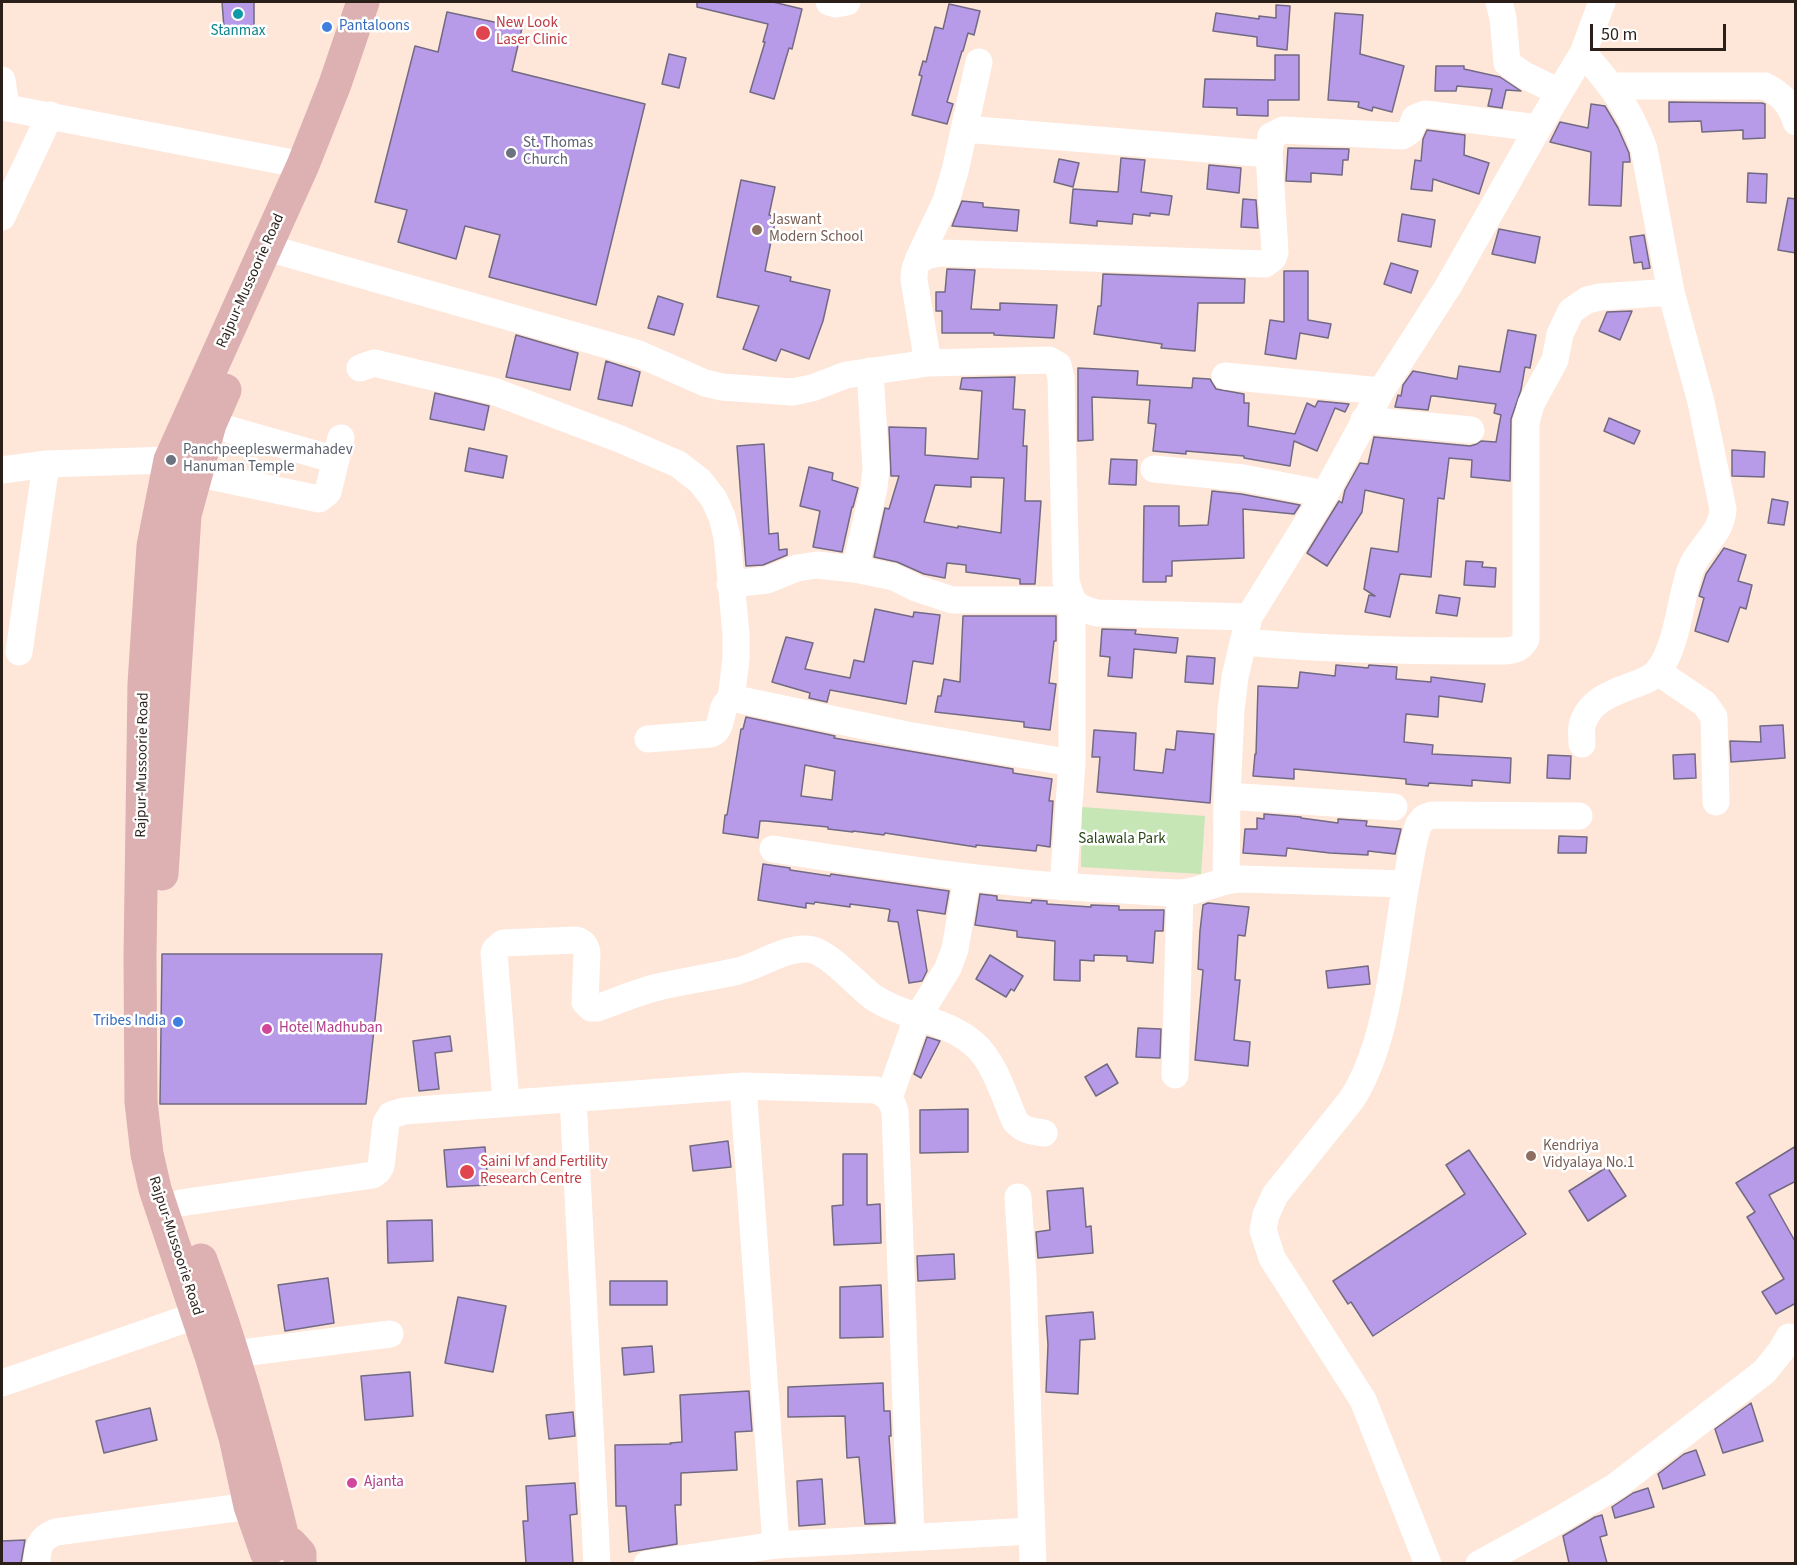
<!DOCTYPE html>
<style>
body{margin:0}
#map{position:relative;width:1797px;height:1565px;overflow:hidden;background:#fee6d9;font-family:"Source Sans 3",sans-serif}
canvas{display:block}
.frame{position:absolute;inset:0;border:3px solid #2a1f19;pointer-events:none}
.scale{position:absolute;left:1590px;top:24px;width:136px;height:27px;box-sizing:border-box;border:3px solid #2a1f19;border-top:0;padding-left:8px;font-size:18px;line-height:21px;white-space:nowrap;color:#2a1f19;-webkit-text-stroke:4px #fff;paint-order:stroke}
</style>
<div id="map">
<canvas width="1797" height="1565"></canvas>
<div class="frame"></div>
<div class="scale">50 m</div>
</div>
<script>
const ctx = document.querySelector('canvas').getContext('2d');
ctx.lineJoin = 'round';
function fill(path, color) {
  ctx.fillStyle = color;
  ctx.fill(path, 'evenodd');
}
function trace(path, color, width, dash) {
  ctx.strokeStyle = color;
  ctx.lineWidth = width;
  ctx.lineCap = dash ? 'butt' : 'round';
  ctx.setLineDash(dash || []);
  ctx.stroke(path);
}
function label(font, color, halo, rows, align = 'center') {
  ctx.font = font + ' "Source Sans 3",sans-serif';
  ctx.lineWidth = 5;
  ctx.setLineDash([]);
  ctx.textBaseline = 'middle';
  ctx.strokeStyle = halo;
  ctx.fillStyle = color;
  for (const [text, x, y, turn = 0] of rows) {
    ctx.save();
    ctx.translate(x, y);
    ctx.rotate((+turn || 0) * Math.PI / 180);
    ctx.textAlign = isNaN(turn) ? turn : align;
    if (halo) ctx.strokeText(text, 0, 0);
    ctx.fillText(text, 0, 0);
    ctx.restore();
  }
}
fill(new Path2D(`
 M1082,807L1205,816L1201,874L1081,867Z`), '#c6e6b6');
const building = new Path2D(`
 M222,2H254V27L224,28Z
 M697,2H773L802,9L792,49L789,48L774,99L750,92L765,42H763L768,24L697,7Z
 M949,4L980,11L974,35L968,33L963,51H962L947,102L953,104L947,124L912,115L922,76L919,75L923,61L926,62L935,27L943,29Z
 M1276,5L1290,6L1287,50L1257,46V37L1213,31L1216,13L1259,19V16L1276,18Z
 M447,12L522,28L512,71L645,104L596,305L489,277L500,235L465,226L456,259L398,242L407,210L375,202L415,46L438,52Z
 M1335,13L1363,15L1360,54L1404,66L1392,112L1373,107L1372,111L1358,107L1359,102L1328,100Z
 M669,54L686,58L679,88L662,84Z
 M1275,55H1299V100H1268V116L1237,115V108L1203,107L1205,79L1275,80Z
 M1436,66H1464V69L1500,77L1521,91L1506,90L1502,108L1488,106L1492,89L1457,86L1456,91H1435Z
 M1669,102L1762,103L1765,104V138L1743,139V130L1702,132L1701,121L1669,122Z
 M1591,104L1605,106L1618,128L1629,153L1630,162H1623L1621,206L1589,205L1591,152L1550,142L1560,122L1588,128Z
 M1427,130L1465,135L1464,155L1489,163L1479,194L1433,179L1432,191L1411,189L1415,160L1421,161L1423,139Z
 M1288,148L1349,149L1348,160H1343L1342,175L1311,173V182L1286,181Z
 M1121,158L1145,160L1141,192L1172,196L1169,215L1150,213V216L1133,214L1132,224L1097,221V226L1070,223L1073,189L1118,192Z
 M1059,159L1079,163L1073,187L1054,182Z
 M1209,165L1241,168L1239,193L1207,189Z
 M1748,173L1767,174L1766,203L1747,202Z
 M741,180L775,187L769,215L776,217L765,271L791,277L790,281L830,290L823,321L809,359L781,349L776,361L743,349L759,306L717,297Z
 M1788,198L1796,199V253L1778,250Z
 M1243,199L1256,200L1258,228L1241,227Z
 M962,201L983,203V207L1019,210L1017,231L952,226Z
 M1402,214L1435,220L1431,247L1398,241Z
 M1499,229L1540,237L1535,263L1492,254Z
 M1644,235L1650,268L1643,269L1642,262L1634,263L1630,237Z
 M1391,263L1418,271L1411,293L1384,284Z
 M947,269L975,270L971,309L1000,310V303L1057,305L1054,338L994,335V333H942V311H936V292H945Z
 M1284,271H1308V320L1331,324L1328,338L1300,333L1296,359L1265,354L1270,320L1284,322Z
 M1103,274L1245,279L1244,303H1198L1195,351L1161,348L1162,344L1094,334L1098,306H1101Z
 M658,296L683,304L674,335L648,328Z
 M1632,311L1620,340L1599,331L1607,312Z
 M1508,330L1536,335L1530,368L1525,367L1521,390L1511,419L1510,481L1471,477L1472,460L1449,458L1444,499L1438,498L1431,577L1400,574L1390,617L1365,612L1369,595L1375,596L1364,589L1371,548L1398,552L1404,499L1365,490L1362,512L1327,566L1307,553L1339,501L1342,503L1345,490L1360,463L1368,464L1374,437L1470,446L1477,444L1481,441L1496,442L1501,415L1494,413L1496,404L1434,396H1431L1428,410L1395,407L1398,395L1401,396L1403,385L1413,371L1457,379L1459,366L1500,372Z
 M516,335L578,353L570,390L506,377Z
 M606,361L640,372L632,406L598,399Z
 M1078,368L1138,371L1137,385L1192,388L1193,378L1210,379L1216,389L1244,394V403H1249L1248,426L1295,434L1307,403L1315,407L1318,401L1349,404L1345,412L1335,408L1317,451L1294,441L1290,466L1244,458V456L1186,451V454L1153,451L1156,424L1148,423L1150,400L1092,397L1093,440L1078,441Z
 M1015,377L1013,409L1025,410L1023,446H1027L1025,501H1041L1035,584H1020V579L966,572V565L947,563L945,578L924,574L897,562L874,557L885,508L889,509L899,476H891L889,427L926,428L925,455L978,459L982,391L960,389L962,378ZM971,477L1004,478L1001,533L958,526V528L924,522L935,485L971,487Z
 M435,393L489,406L484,430L430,419Z
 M1609,418L1640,431L1634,444L1604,431Z
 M764,444L769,534L778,533L779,550L787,549V555L763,565L746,566L737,446Z
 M469,448L507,456L503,478L465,471Z
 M1732,450L1765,452L1764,477L1732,476Z
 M1111,459L1137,460L1136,485L1109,484Z
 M809,467L833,473L832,480L858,488L853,507H852L842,552L813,547L820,511L800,506Z
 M1212,491L1241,494L1300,505L1294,514L1243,509L1244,558L1172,561V576H1166V582H1143L1144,506H1179V526L1208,525Z
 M1772,499L1788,502L1784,525L1768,523Z
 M1724,548L1746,555L1738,581L1752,585L1746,609L1740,607L1728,642L1695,631L1704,598L1699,596L1706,574Z
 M1466,561L1483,562L1482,567L1496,568L1495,587L1464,585Z
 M1439,595L1460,598L1457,616L1436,613Z
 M875,609L913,617L914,612L940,615L933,664L913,661L906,704L830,690L827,702L809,698L810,693L772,682L786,637L813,643L805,669L850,678L854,660L864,662Z
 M963,616H1056V641H1054L1049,683L1056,684L1050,730L1024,727V722L935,712L938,696H941L944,679L960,682Z
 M1102,629L1136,630L1135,634L1178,638L1176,653L1134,649L1132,678L1108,676L1110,657L1100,656Z
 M1187,656L1215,658L1213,684L1185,682Z
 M1336,665L1368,668L1369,665L1397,667L1396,679L1431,682V677L1485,684L1482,702L1439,696L1438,717L1406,714L1404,742L1433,745L1432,754L1511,758L1510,783L1472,780V786L1429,783L1428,786L1406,784V779L1294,769V779L1253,776L1255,754H1256L1258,686L1298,688L1300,672L1335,676Z
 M746,717L835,736L834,738L1013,769V773L1052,779L1049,801H1053L1050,847L1037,845L1036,851L976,845V847L885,833L884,835L853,831V832L828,829V827L766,821H760L758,838L723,833L725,815H727L741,729H743ZM805,765L835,771L832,800L801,796Z
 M1783,725L1785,758L1731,762L1730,741L1761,742L1760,726Z
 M1094,730L1136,733L1134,770L1163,773L1166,749L1175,750L1177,731L1214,734L1210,803L1097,792L1100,757H1092Z
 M1695,754L1696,778L1674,779L1673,755Z
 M1548,755L1571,756L1570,779L1547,778Z
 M1264,814L1301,817V818L1338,823V819L1367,821L1366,826L1401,829L1395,854L1368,851V855L1330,853L1287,848L1286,856L1243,853L1245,829H1257V818L1264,819Z
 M1559,836L1587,837L1586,853H1558Z
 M763,864L790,868V870L830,876L831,874L949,891L945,914L917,910L927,971L922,981L909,983L898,922L888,921L890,910L888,909L850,904V907L815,902L814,904L806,903V908L758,900Z
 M980,894L997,896V900L1031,903L1032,900L1047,901V904L1091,907V905L1119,906V910H1164L1163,931H1155L1153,963L1127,961V956L1094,955V961L1080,960V981L1054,980L1055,941L1017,937V931L975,925Z
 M1208,903L1249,907L1245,936L1238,935L1235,980H1240L1234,1040L1250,1042L1248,1066L1195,1060L1203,970L1198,969L1200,931L1203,905Z
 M162,954H382L366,1104H160Z
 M990,955L1023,976L1014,991L1011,989L1006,997L976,979Z
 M1368,966L1370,984L1328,988L1326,971Z
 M1138,1028L1161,1029L1160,1058L1136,1057Z
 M450,1036L452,1051L435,1053L439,1089L419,1091L413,1041Z
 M927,1037L940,1041L921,1078L914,1074Z
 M1107,1064L1118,1083L1096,1096L1085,1077Z
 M968,1109V1152L920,1153V1110Z
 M728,1141L731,1167L693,1171L690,1146Z
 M1796,1146V1181L1769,1195L1796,1243V1303L1776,1314L1762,1292L1784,1279L1747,1217L1755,1212L1736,1183Z
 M485,1147L488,1185L447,1187L444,1150Z
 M1469,1150L1526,1234L1373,1336L1351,1302L1348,1304L1333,1281L1465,1194L1446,1165Z
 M843,1154H867V1205L880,1204L881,1243L834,1245L832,1206L843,1205Z
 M1607,1167L1626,1196L1588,1221L1569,1191Z
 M1083,1188L1086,1227L1091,1226L1093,1253L1038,1258L1036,1232L1050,1230L1047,1191Z
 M432,1220L433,1261L388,1263L387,1221Z
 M954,1254L955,1279L918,1281L917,1256Z
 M328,1278L334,1323L285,1331L278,1285Z
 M610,1281H667V1305H610Z
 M881,1285L883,1337L840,1338V1287Z
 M458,1297L506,1306L493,1372L445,1363Z
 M1093,1312L1095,1339L1080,1340L1078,1394L1046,1392L1048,1345L1046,1316Z
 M652,1346L654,1372L624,1375L622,1348Z
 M410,1372L413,1416L365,1420L361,1376Z
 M883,1383L884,1411H890L891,1436H889L895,1523L865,1524L859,1457L847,1458L845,1416L788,1417V1387Z
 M749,1391L752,1431L735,1432L737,1470L681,1473V1505H675L677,1544L629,1552L626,1506H616L615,1445L671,1444L670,1443L682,1442L680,1395Z
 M1751,1403L1763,1441L1723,1453L1715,1429Z
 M150,1408L157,1440L104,1453L96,1421Z
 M573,1412L575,1436L549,1439L546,1415Z
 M1696,1450L1705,1475L1663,1489L1658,1474L1684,1454Z
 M822,1479L825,1524L799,1526L797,1481Z
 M575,1483L577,1514L570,1515L573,1563H526L523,1521H528L526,1486Z
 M1648,1488L1654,1507L1615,1518L1612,1507L1633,1493Z
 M1602,1515L1607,1535L1600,1537L1607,1563H1569L1563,1536L1595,1517Z
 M25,1540L21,1563H2V1541Z`);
fill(building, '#b79be9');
trace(building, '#726a83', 1.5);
trace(new Path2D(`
 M829,2L836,4L847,2
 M1499,2L1503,18L1507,63L1524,75L1559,92
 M2,80L6,107
 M1613,86H1765C1781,94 1791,104 1796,122
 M2,107L303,165
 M964,129L1269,154
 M2,217L50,115
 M282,252L639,354L705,383L722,387L792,392L812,388L846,375L928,363L1049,360L1058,365L1061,378L1066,581C1072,603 1074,607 1097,613L1249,617
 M918,260L946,201L955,171L979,62
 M928,363L914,280C914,258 922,256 941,253L1265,264L1273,258L1275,252L1269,154L1271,136L1283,130L1402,136L1410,131L1415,118L1425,114L1538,128
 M360,368L374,363L493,391L620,439L678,464L700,481L714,499L722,517L727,537L736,634V659L731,699
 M1225,376L1381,391
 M1364,420L1471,430
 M210,424L336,460
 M1154,469L1243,478L1325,494
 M2,470L46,464L170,460
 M195,473L319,499L328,492L341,438
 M855,569L874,488L876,468L870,371
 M730,584L767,580L797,568L817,565L855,569L894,577L916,588L952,600H1072V763L1063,887
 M1243,642C1331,650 1418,651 1506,651C1516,650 1521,648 1526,639V423L1531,404L1555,360L1560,334L1571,311L1587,300L1600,297L1671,292
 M19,652L46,464
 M1658,672L1705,704L1714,717L1716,802
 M648,739L711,734C727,727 716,700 736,699L907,735L1072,763
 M1582,744C1582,739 1581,731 1582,726C1588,701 1612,693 1633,685C1642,682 1651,679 1657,672C1678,648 1680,597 1691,568C1700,546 1722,534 1723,509L1701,402L1671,292L1644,149C1630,109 1611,84 1583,53
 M1227,796L1394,807
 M773,849C884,866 995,884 1107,889C1131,890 1156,893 1180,893C1201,892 1220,879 1241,879L1406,884
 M1226,880L1227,796L1231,710L1235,677L1249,617L1325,494L1381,391L1449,285L1538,128L1583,53L1602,2
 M1175,1075L1180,893
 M743,1086L776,1545
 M573,1098L597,1564
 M889,1098L917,1018L948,968L955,949L967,879
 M506,1102L494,953L495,950L503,943L576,940C583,942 586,946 587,953L585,1002L591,1008H597C617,1001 637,992 658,987C684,981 712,977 738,971C761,965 784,948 807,949C828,950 855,984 873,997C904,1018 947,1019 975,1045C994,1061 1005,1098 1015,1121C1024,1131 1031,1131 1044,1133
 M1018,1197L1023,1277L1033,1564
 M180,1203L373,1175L378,1171L381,1166L386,1123L391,1115L404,1111L743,1086L876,1090C887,1094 892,1100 895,1112L911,1537
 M234,1354L390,1334
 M2,1383L197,1315
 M37,1564C37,1547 40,1538 56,1532L250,1506
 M647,1564L776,1545L1031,1531
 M1428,1564L1363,1400L1272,1258L1263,1230L1266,1215L1275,1195L1352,1099C1390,1039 1394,948 1407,878C1411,860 1412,841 1419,824L1424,818L1432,815L1579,816
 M1479,1564L1559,1520L1616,1486L1764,1372L1781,1351L1789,1337`), '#fff', 27);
trace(new Path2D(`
 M162,874L185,515L210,424L225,390
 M201,1260C235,1352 261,1446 284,1542
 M267,1550L277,1543L291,1544L300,1554V1564
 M266,1552L250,1506L235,1437L212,1359L155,1189L147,1154L141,1102L140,956L144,684L153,546L170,460L303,165L335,84L363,2`), '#ddb0b1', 33);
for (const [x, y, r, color] of [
 [238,14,6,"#0f9aa8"],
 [327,27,6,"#3f7fe0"],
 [483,33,8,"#e0444e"],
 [511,153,6,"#6b7280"],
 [757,230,6,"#8d6e63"],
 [171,460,6,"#6b7280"],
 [178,1022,6,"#3f7fe0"],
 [267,1029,6,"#d1479c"],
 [1531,1156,6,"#8d6e63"],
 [467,1172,8,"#e0444e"],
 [352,1483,6,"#d1479c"]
]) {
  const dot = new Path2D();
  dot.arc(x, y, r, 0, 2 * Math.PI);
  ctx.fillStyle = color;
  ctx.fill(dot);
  trace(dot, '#fff', 2);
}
label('15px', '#be3a42', '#fff', [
 ["New Look",496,24],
 ["Laser Clinic",496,41],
 ["Saini Ivf and Fertility",480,1163],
 ["Research Centre",480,1180]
], 'left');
label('15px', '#366cbe', '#fff', [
 ["Pantaloons",339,27],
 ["Tribes India",166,1022,"right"]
], 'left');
label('15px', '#0d838f', '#fff', [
 ["Stanmax",238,32]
]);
label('15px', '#5b616d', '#fff', [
 ["St. Thomas",523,144],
 ["Church",523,161],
 ["Panchpeepleswermahadev",183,451],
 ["Hanuman Temple",183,468]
], 'left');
label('15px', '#785e54', '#fff', [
 ["Jaswant",769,221],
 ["Modern School",769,238],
 ["Kendriya",1543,1147],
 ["Vidyalaya No.1",1543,1164]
], 'left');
label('15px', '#2a1f19', '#fff', [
 ["Rajpur-Mussoorie Road",251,281,-66],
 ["Rajpur-Mussoorie Road",143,765,-89],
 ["Rajpur-Mussoorie Road",175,1246,72]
]);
label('15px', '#284713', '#fff', [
 ["Salawala Park",1122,840]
]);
label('15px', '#b23c85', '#fff', [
 ["Hotel Madhuban",279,1029],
 ["Ajanta",364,1483]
], 'left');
</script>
